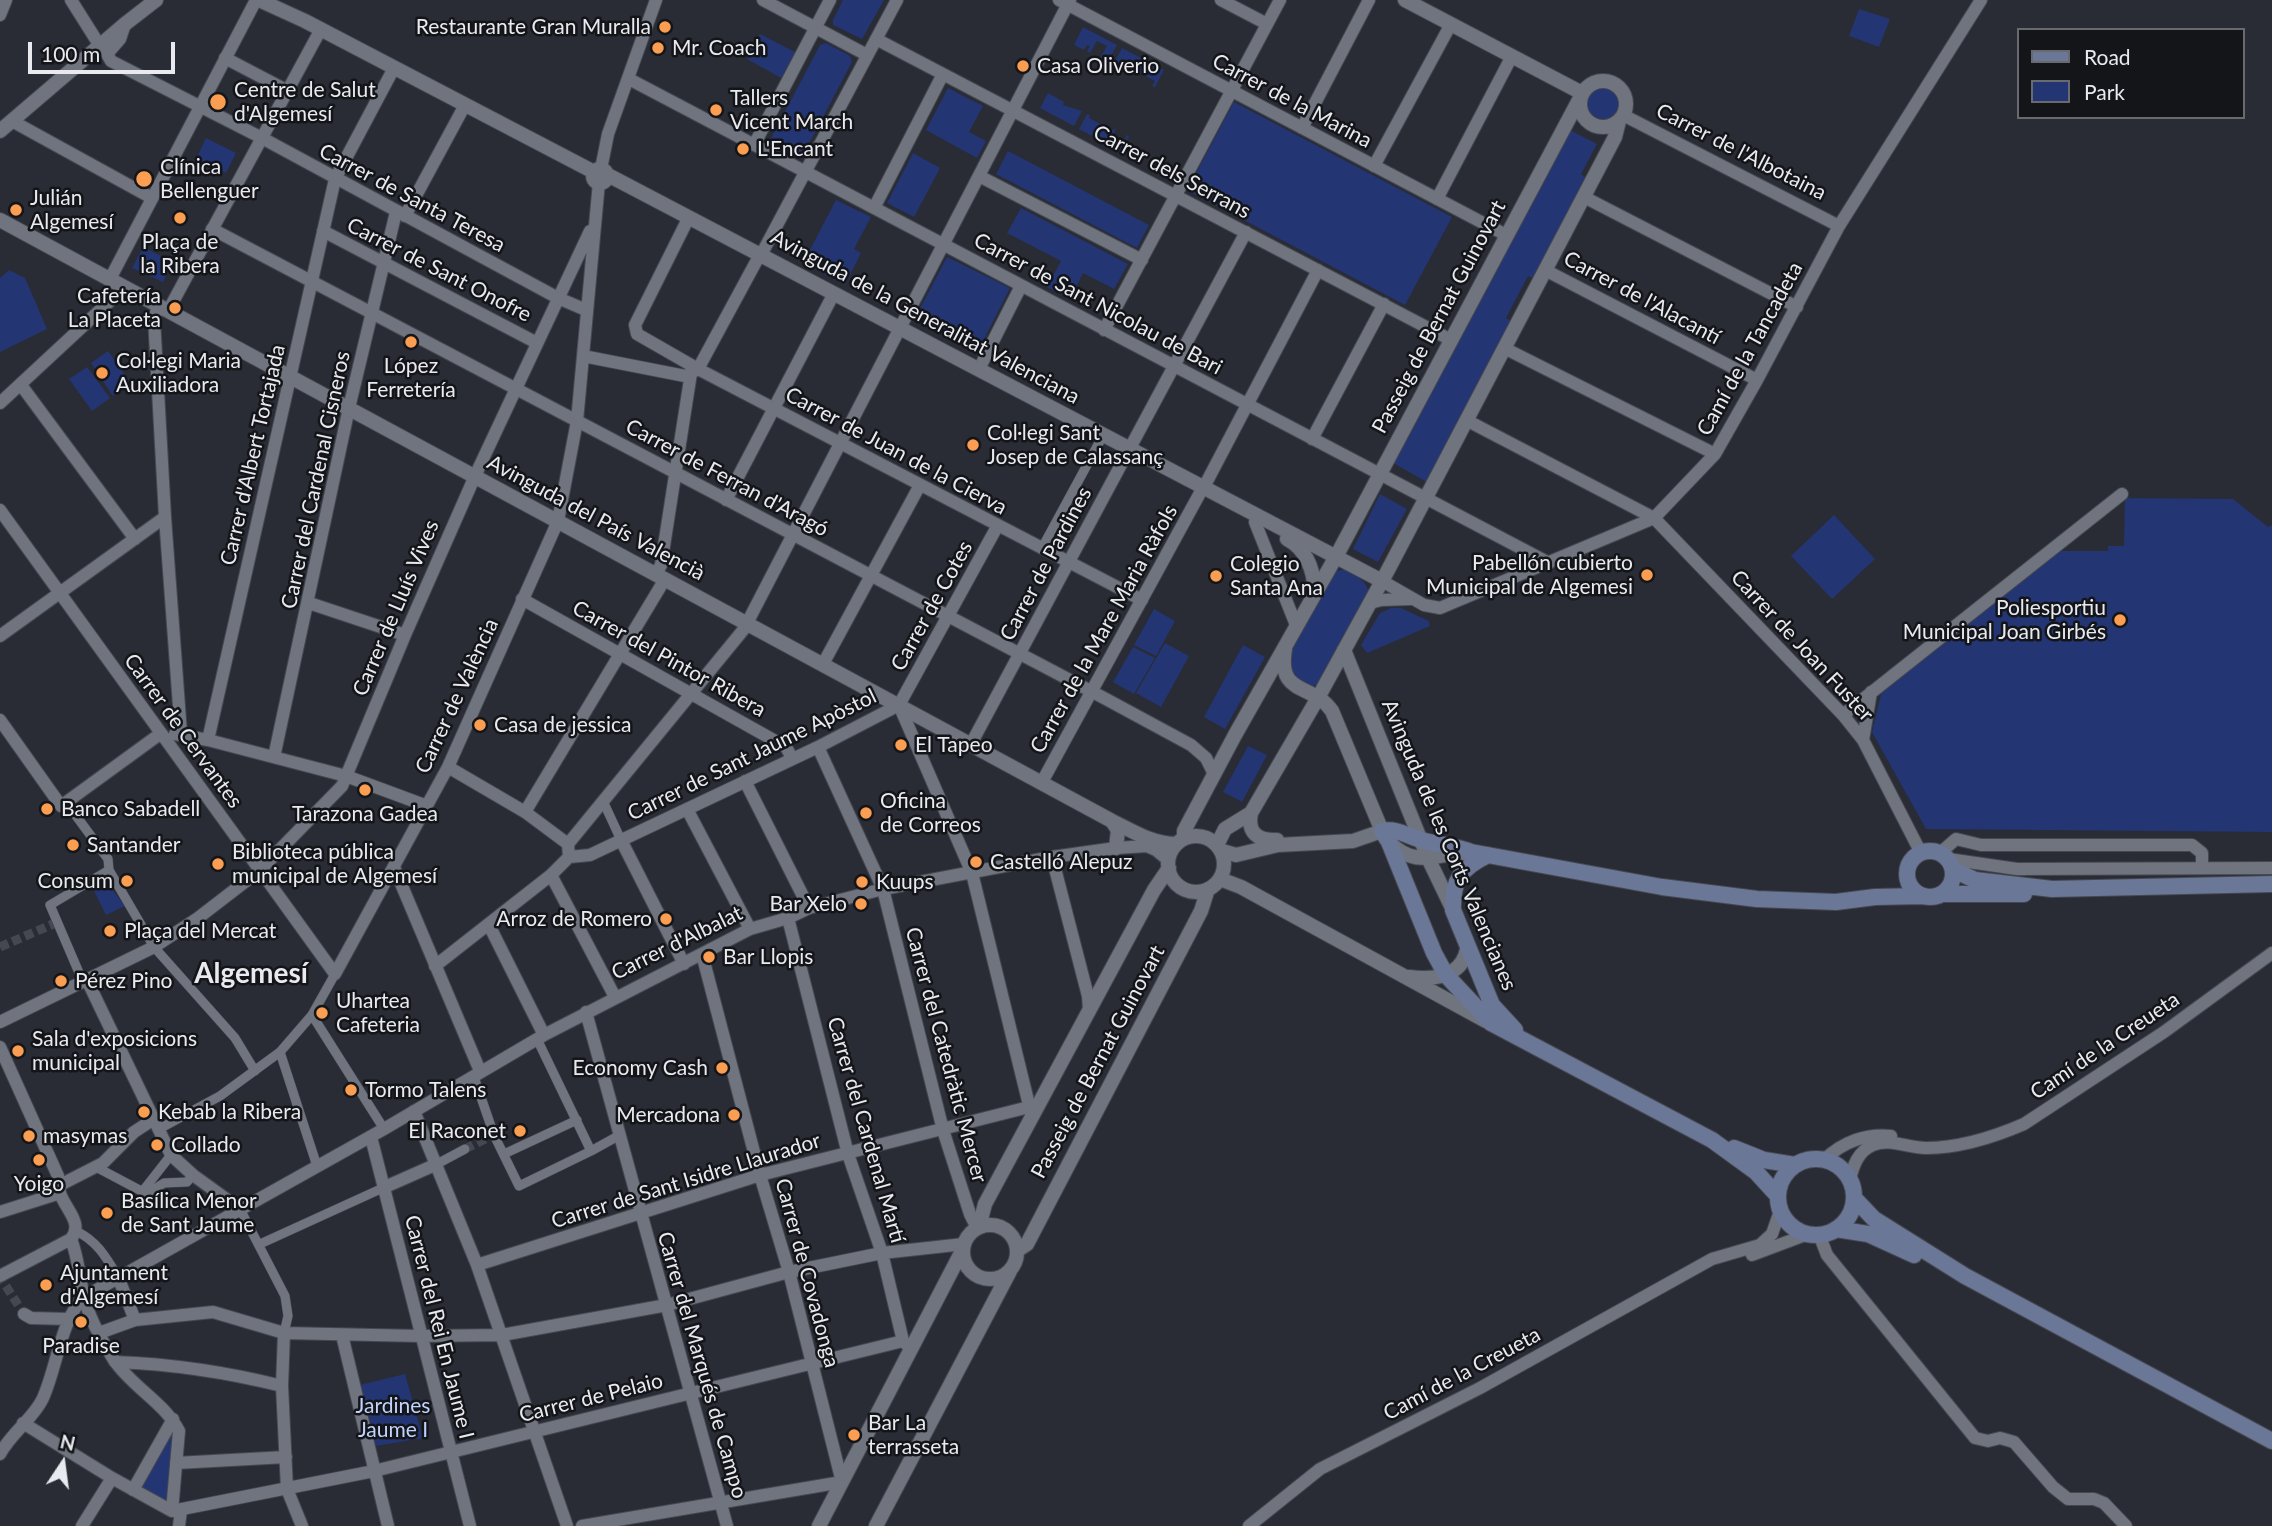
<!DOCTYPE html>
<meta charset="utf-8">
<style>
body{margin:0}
#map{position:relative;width:2272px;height:1526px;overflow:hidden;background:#292c35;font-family:Lato,sans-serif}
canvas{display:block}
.legend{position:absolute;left:2017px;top:28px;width:228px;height:91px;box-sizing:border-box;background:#131519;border:2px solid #686a6f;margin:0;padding:9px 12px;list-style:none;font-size:21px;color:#e8eaf0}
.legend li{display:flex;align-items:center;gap:14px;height:35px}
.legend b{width:35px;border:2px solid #686a6f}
.north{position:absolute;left:28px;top:1428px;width:70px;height:70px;-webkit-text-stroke:5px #131519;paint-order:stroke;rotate:13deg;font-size:19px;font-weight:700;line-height:28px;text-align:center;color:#e8eaf0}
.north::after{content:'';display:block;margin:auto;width:24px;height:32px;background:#e8eaf0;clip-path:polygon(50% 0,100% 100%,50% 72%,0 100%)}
.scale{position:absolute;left:28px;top:42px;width:147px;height:32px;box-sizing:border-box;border:4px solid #e8eaf0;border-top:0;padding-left:9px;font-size:21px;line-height:24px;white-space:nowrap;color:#e8eaf0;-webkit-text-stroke:5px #131519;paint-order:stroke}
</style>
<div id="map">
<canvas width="2272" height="1526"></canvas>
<ul class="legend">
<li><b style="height:9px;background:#6b7796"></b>Road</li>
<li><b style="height:19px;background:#233573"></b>Park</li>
</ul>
<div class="north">N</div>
<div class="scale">100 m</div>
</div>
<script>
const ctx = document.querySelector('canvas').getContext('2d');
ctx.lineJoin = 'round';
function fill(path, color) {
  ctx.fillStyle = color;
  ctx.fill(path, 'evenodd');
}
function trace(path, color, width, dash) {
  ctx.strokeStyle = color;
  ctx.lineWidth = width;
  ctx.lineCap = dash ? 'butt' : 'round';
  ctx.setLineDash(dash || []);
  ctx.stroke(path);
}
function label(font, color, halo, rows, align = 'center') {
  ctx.font = font + ' Lato,sans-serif';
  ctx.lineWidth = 5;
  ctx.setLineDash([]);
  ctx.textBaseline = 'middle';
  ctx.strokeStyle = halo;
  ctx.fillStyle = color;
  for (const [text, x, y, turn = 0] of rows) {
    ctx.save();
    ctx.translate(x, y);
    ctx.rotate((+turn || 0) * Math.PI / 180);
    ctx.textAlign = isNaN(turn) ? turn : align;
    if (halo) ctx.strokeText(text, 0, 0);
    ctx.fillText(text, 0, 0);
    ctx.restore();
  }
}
fill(new Path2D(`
 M843,0H884L862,39L833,25V20Z
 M1859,9L1890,19L1879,47L1849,36Z
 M1083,27L1117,45L1108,62L1100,58L1107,46L1097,41L1090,53L1087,51L1090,46L1087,45L1084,50L1074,45Z
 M760,34L795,52L781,78L747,59Z
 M826,43L850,56L852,62L803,155L796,157L772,144L770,140L820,45Z
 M1122,48L1164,70L1155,87L1152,86L1155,81L1132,69L1129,74L1113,65Z
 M1587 103a16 16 0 1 1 32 0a16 16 0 1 1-32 0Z
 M948,88L983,106L969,132L986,141L977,158L926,130Z
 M1048,93L1064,102L1063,105L1082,111L1074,126L1040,108Z
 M1234,102L1452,217L1405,305L1187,190Z
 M1087,114L1090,115L1089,118L1112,130L1116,129L1111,139L1122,145L1127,135L1129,136L1121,151L1079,129Z
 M1566,128L1597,144L1581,174L1588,179L1536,279L1528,276L1506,318L1514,323L1430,484L1390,461Z
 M206,138L236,153L226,173L196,159Z
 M1008,151L1149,225L1137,248L996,174Z
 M913,153L940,168L914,217L887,203Z
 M836,200L871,217L854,249L861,253L845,285L803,263Z
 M1021,208L1128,264L1114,289L1083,273L1070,299L1047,287L1061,261L1007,233Z
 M143,247L173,262L163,282L132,268Z
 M947,257L1010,288L977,353L914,320Z
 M9,270L25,278L47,329L0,352V278Z
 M108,351L131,383L113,396L91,363Z
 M87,367L110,398L92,411L69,379Z
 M1380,494L1407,509L1378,562L1353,549Z
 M2125,498L2233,499L2268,527L2272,525V832L1926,829L1872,732L1882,690L2057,551H2108V546H2124Z
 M1834,515L1875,559L1832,599L1791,556Z
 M1344,569C1356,576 1366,579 1369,593L1321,683L1311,687L1295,680L1288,663L1290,652L1334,572Z
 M1391,608H1401L1429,621L1430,626L1367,653L1361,645L1380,613Z
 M1154,609L1175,621L1156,656L1134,645Z
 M1165,643L1189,656L1161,707L1136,693Z
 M1243,645L1265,657L1225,729L1204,717Z
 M1133,647L1155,658L1134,694L1113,682Z
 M1248,746L1267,755L1242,802L1223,792Z
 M108,884L125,906L106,915L93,889Z
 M405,1374L423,1438L376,1446L360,1385Z
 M171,1426L176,1432L169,1502L140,1486Z`), '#233573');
trace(new Path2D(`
 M0,947L53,924
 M465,1149L491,1136
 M4,1274L2,1280L24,1314`), '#464851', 9, [9, 4.5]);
const pedestrian = new Path2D(`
 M1042,548L1100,441
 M603,801L621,840
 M71,804V809L108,859L109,870L154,947L235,1038L255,1071
 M83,982L50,905L109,870
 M312,1015L384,1129
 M537,1039L591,1151L620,1135
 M280,1052L317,1166
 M474,1077L494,1135L519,1186L591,1151
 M159,1129L220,1096L280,1052L312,1015L335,974
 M504,1154L577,1120
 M437,1164L465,1149
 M96,1167L147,1194L164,1183L187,1182L193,1175
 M142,1192L171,1155
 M240,1209L285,1296L288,1316L284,1333
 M76,1231C97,1241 106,1257 118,1277
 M260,1244L385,1187`);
const minor = new Path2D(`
 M71,0L100,46
 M763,0L867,55
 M1059,0L1506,235
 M1221,0L1267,24
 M0,15L6,0
 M125,24L120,39L107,54L111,61L262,138L558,298L586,310
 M876,39L1451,340
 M225,58L288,91
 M629,79L1549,563
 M1623,115L1839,226
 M12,121L152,198
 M1302,128L1369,0
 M754,145L830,0
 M1374,166L1451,24
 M601,169L608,134L656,0
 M979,176L1142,260
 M1584,197L1797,307
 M1437,199L1512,56
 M874,208L943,74
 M405,216L465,105
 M686,223L635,325L637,334L698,369L1142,600
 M212,229L1104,698L1191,745L1206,758L1214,774
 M323,231L537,343
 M761,255L897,0
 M1545,270L1757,380
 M110,279L256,0
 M159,305L154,318L165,517L181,733
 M168,311L321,29
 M1104,330L1280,0
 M1504,348L1715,454
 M583,356L685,376L695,371
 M698,369L757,260
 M979,369L1021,286
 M21,385L135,539
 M0,403L125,287
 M1466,420L1654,518L1843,715L1863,740L1921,853
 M1312,439L1384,304
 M1204,487L1318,270
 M726,500L831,299
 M0,510L335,974L448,767L558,521L577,421L599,182
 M1255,522L1296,625
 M656,574L661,565L691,373
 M1382,581L1424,605L1440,608L1654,518L1715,454L1757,380L1839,226L1981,0
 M522,599L786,747L792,758
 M309,603L405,635
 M1370,603L1381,600L1411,599
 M0,636L165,517
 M823,664L920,485
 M899,705L972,873L1031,1113
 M899,705L998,525
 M1843,715L2122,494
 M0,720L61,806L160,734
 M175,734L208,740L346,776L427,806
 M208,740L335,179L394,68
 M1863,740L1871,692
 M971,744L1246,232
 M818,747L883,889L943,1130L970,1214L977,1228
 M274,757L349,408L396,212
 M448,767L525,812L568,844
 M745,781L809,908
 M1042,782L1200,493
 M687,809L750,929
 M525,812L665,579
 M621,840L684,964
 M1940,853L1956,839L1981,845H2192L2202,853V868
 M569,857L568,844L744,629L1070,0
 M569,857L590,855L818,747L899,705
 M1052,857L1088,996L1089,1010
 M1948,859L2017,869L2272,868
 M394,867L480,1071
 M551,875L615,997
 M788,918L848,1154L882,1253L903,1341L908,1346
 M489,925L544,1035
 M435,966L551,875L569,857
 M87,980L171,1155L193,1175L240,1209
 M586,1012L727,1526
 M0,1022L154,947L198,918L259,871L342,786L405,635L475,476L590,231
 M0,1047L58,1176C59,1181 59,1188 60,1193C65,1209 84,1223 71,1239
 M414,1111L477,1265L567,1526
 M371,1137L470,1526
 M1824,1160C1842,1142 1867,1133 1891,1136
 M1850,1180C1853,1166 1858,1151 1873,1145C1889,1138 1908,1148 1926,1148C1959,1148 1994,1137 2024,1124L2164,1032L2272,953
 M60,1185L103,1163L134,1132L154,1119
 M385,1187L437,1164
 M0,1212L60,1193
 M1822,1235V1242L1827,1255L1975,1438L1988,1441L2000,1438L2014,1442L2053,1487L2068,1499H2094L2104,1503L2126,1526
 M71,1239C79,1260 79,1277 84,1297C89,1318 102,1341 114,1360C132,1387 164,1402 179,1431L172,1511
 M1752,1255L1808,1234
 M477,1265L760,1175L1029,1107
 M0,1276L71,1239
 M118,1277L135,1320
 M24,1314L31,1318L68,1319
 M99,1333L135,1320L213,1312L284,1333L420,1336L502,1335L667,1305L789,1272L882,1253L964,1244
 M284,1333L282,1386L287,1489L302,1526
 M342,1335L388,1526
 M115,1362C172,1364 226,1372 282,1386
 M23,1423L112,1478L172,1511
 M0,1454C11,1433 34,1418 43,1398C57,1367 61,1319 84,1297L384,1129L544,1035L750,929L788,918L809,908L883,889L1052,857L1116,848L1147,846L1156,850L1168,860
 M176,1463L286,1457
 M133,1490L173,1419
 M172,1511L374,1471L903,1341
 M82,1526L112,1478
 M179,1526L181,1510
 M582,1526L842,1482L789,1272L760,1175L702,954
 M1249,1526L1320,1469L1480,1388L1712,1259L1760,1245L1772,1234L1780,1211`);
const tertiary = new Path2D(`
 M259,0L305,21L594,172
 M1405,0L1582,93
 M1580 104a23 23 0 1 1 46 0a23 23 0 1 1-46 0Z
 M0,131L125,24L156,0
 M593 176a7 7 0 1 1 14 0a7 7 0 1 1-14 0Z
 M606,174L1382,581
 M0,220L1112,821C1133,831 1152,844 1176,844
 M1287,539C1308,550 1314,571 1315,593
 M1344,650L1428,858L1453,910
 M1251,813C1247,833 1258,841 1277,840
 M1112,821L1118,830L1116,848
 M1168 864a28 28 0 1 1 56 0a28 28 0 1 1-56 0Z
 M1184,838V831L1235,735L1338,553L1580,98
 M1390,843C1416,868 1434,854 1466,853
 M1217,845L1225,829L1251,813L1319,696L1388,570L1615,137L1619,121
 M1222,851L1236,855L1278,845L1353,841L1382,831L1332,711C1312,682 1277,697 1285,649
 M1220,879L1241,887L1486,1021
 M1409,977C1433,980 1462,977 1467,949
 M963 1252a27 27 0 1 1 54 0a27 27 0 1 1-54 0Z
 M979,1227L985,1204L1154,890L1169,868
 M1018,1250L1027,1244L1201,911L1208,889
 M819,1526L962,1251
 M876,1526L1010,1271`);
const secondary = new Path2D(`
 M1907 874a23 23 0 1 1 46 0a23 23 0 1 1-46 0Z
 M1488,855C1461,868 1452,880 1453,910L1492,1005L1515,1030
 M1954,870L1975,880L2052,889L2272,884
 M1943,894H2024
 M1734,1148L1764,1160L1795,1165
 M1778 1197a38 38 0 1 1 76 0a38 38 0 1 1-76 0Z
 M1778,1196L1756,1172L1712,1140L1491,1023L1446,975L1434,953L1389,842L1382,831C1397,828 1407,836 1421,840C1437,845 1454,845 1471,852L1662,887L1757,899L1836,902L1875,897L1923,896
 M1854,1198L1874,1219L1965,1276L2272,1441
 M1836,1229L1868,1234L1914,1255`);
trace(pedestrian, '#454850', 10);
trace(minor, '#454850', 14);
trace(tertiary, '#454850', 16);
trace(secondary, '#454850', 18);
trace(pedestrian, '#6f747e', 9);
trace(minor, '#6f747e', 12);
trace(tertiary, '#6f747e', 14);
trace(secondary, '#6b7796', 16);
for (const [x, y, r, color] of [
 [665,27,7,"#fb9e51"],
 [658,48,7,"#fb9e51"],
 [1023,66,7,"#fb9e51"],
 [218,102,9,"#fb9e51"],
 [716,110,7,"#fb9e51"],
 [743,149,7,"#fb9e51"],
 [144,179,9,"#fb9e51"],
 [16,210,7,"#fb9e51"],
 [180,218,7,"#fb9e51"],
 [175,308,7,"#fb9e51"],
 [411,342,7,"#fb9e51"],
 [102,373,7,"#fb9e51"],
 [973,445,7,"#fb9e51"],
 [1647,575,7,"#fb9e51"],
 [1216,576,7,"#fb9e51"],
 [2120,620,7,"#fb9e51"],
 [480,725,7,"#fb9e51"],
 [901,745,7,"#fb9e51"],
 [365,790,7,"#fb9e51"],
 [47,809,7,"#fb9e51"],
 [866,813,7,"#fb9e51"],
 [73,845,7,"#fb9e51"],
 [976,862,7,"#fb9e51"],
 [218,864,7,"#fb9e51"],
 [127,881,7,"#fb9e51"],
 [862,882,7,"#fb9e51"],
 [861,904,7,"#fb9e51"],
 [666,919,7,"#fb9e51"],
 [110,931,7,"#fb9e51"],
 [709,957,7,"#fb9e51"],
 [61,981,7,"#fb9e51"],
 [322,1013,7,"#fb9e51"],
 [18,1051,7,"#fb9e51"],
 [722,1068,7,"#fb9e51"],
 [351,1090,7,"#fb9e51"],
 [144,1112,7,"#fb9e51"],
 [734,1115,7,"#fb9e51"],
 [520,1131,7,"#fb9e51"],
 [29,1136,7,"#fb9e51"],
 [157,1145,7,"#fb9e51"],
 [39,1160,7,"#fb9e51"],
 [107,1213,7,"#fb9e51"],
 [46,1285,7,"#fb9e51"],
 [81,1322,7,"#fb9e51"],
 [854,1435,7,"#fb9e51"]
]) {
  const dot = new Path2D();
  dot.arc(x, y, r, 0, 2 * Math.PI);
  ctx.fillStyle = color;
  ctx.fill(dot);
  trace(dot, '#131519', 2.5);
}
label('21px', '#e8eaf0', '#131519', [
 ["Restaurante Gran Muralla",651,27,"right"],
 ["Mr. Coach",672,48],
 ["Casa Oliverio",1037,66],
 ["Centre de Salut",234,90],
 ["d'Algemesí",234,114],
 ["Tallers",730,98],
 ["Vicent March",730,122],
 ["L'Encant",757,149],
 ["Clínica",160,167],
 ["Bellenguer",160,191],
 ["Julián",30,198],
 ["Algemesí",30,222],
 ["Plaça de",180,242,"center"],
 ["la Ribera",180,266,"center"],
 ["Cafetería",161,296,"right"],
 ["La Placeta",161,320,"right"],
 ["Col·legi Maria",116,361],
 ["Auxiliadora",116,385],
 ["López",411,366,"center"],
 ["Ferretería",411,390,"center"],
 ["Col·legi Sant",987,433],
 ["Josep de Calassanç",987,457],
 ["Pabellón cubierto",1633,563,"right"],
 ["Municipal de Algemesi",1633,587,"right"],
 ["Colegio",1230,564],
 ["Santa Ana",1230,588],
 ["Poliesportiu",2106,608,"right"],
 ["Municipal Joan Girbés",2106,632,"right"],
 ["Casa de jessica",494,725],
 ["El Tapeo",915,745],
 ["Oficina",880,801],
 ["de Correos",880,825],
 ["Banco Sabadell",61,809],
 ["Tarazona Gadea",365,814,"center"],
 ["Santander",87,845],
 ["Biblioteca pública",232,852],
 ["municipal de Algemesí",232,876],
 ["Castelló Alepuz",990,862],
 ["Consum",113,881,"right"],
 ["Kuups",876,882],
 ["Bar Xelo",847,904,"right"],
 ["Arroz de Romero",652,919,"right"],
 ["Plaça del Mercat",124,931],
 ["Bar Llopis",723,957],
 ["Pérez Pino",75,981],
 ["Uhartea",336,1001],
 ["Cafeteria",336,1025],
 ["Sala d'exposicions",32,1039],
 ["municipal",32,1063],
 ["Economy Cash",708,1068,"right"],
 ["Tormo Talens",365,1090],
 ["Kebab la Ribera",158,1112],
 ["Mercadona",720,1115,"right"],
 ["El Raconet",506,1131,"right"],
 ["masymas",43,1136],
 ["Collado",171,1145],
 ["Yoigo",39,1184,"center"],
 ["Basílica Menor",121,1201],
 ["de Sant Jaume",121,1225],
 ["Ajuntament",60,1273],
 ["d'Algemesí",60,1297],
 ["Paradise",81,1346,"center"],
 ["Bar La",868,1423],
 ["terrasseta",868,1447]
], 'left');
label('21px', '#e8eaf0', '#131519', [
 ["Carrer de la Marina",1292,101,28],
 ["Carrer de l'Albotaina",1741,152,27],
 ["Carrer dels Serrans",1172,172,28],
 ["Carrer de Santa Teresa",412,198,28],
 ["Carrer de Sant Onofre",439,270,27],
 ["Carrer de l'Alacantí",1642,298,28],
 ["Carrer de Sant Nicolau de Bari",1098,304,28],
 ["Avinguda de la Generalitat Valenciana",925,317,28],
 ["Passeig de Bernat Guinovart",1439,317,-62],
 ["Camí de la Tancadeta",1750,349,-61],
 ["Carrer de Juan de la Cierva",896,451,28],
 ["Carrer d'Albert Tortajada",253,455,-77],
 ["Carrer de Ferran d'Aragó",727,478,28],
 ["Carrer del Cardenal Cisneros",316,480,-78],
 ["Avinguda del País Valencià",596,518,28],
 ["Carrer de Pardines",1046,564,-62],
 ["Carrer de Cotes",932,606,-61],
 ["Carrer de Lluís Vives",396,608,-67],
 ["Carrer de la Mare Maria Ràfols",1104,629,-61],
 ["Carrer de Joan Fuster",1802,646,47],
 ["Carrer del Pintor Ribera",669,659,29],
 ["Carrer de València",457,696,-65],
 ["Carrer de Cervantes",183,731,54],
 ["Carrer de Sant Jaume Apòstol",752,755,-26],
 ["Avinguda de les Corts Valencianes",1449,845,67],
 ["Carrer d'Albalat",677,943,-26],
 ["Camí de la Creueta",2105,1046,-34],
 ["Carrer del Catedràtic Mercer",946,1055,75],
 ["Passeig de Bernat Guinovart",1098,1062,-62],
 ["Carrer del Cardenal Martí",866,1130,74],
 ["Carrer de Sant Isidre Llaurador",686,1181,-17],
 ["Carrer de Covadonga",807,1273,75],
 ["Carrer del Rei En Jaume I",439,1327,76],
 ["Carrer del Marqués de Campo",702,1365,74],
 ["Camí de la Creueta",1462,1374,-28],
 ["Carrer de Pelaio",591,1398,-14]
]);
label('21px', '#c1d3fd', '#131519', [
 ["Jardines",393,1406],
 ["Jaume I",393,1430]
]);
label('bold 28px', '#e8eaf0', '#131519', [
 ["Algemesí",251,974]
]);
</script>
